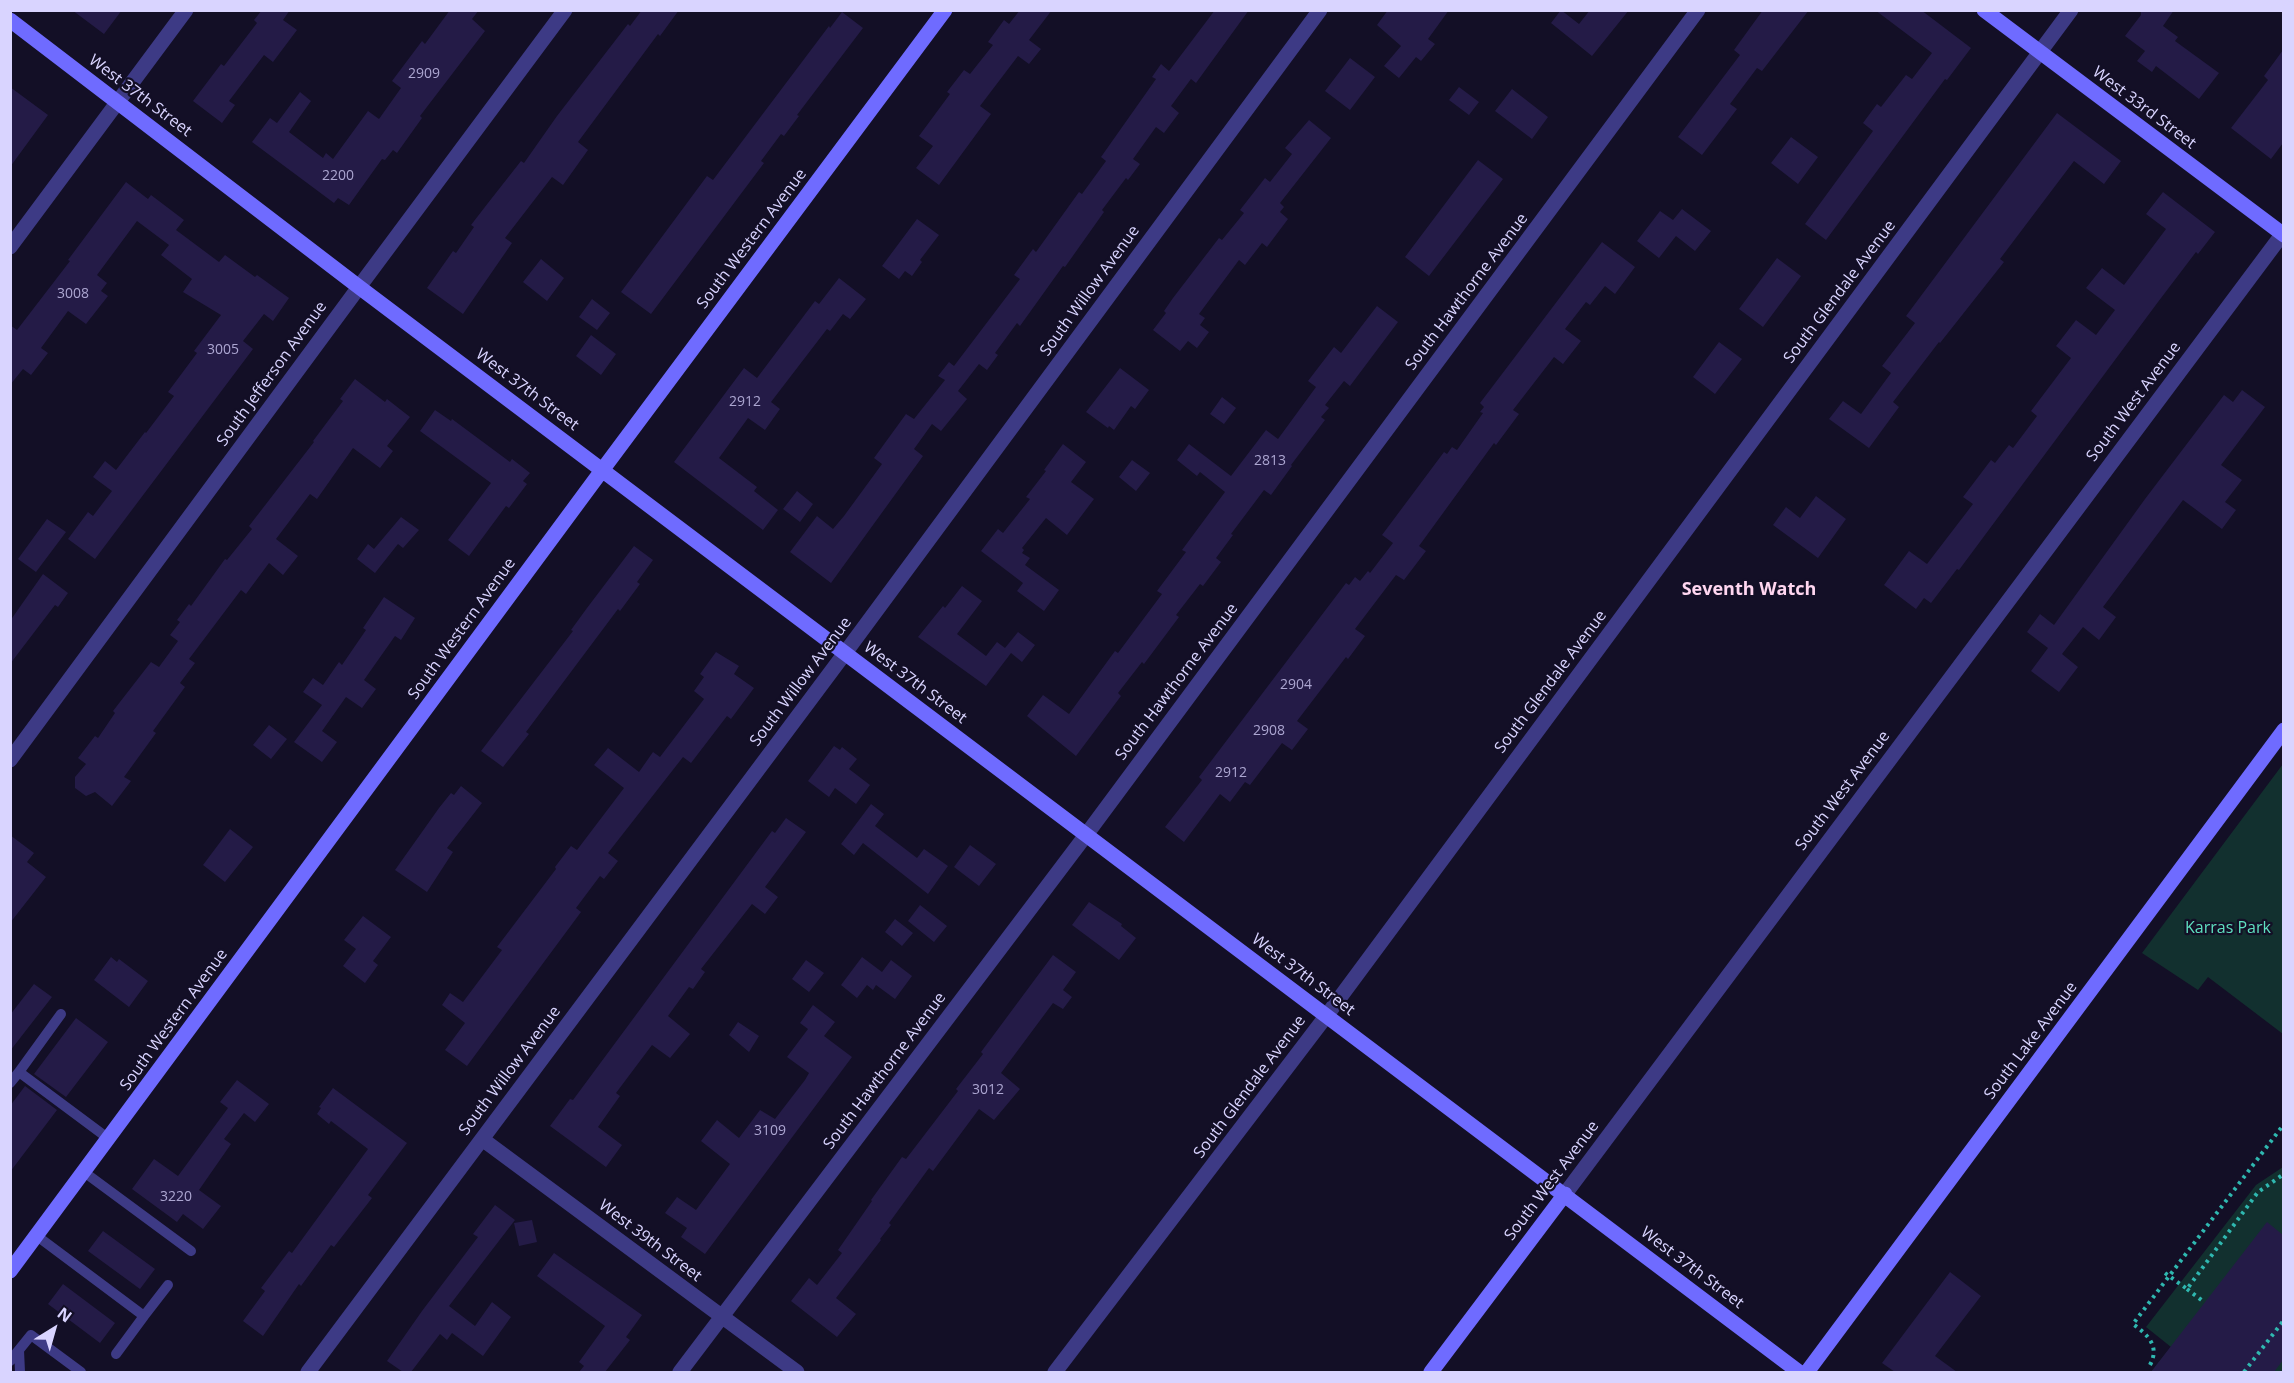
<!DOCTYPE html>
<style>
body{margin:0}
#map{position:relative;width:2294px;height:1383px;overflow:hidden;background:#130f26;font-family:"Open Sans",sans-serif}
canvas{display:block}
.frame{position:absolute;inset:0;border:12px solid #d9d4ff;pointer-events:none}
.north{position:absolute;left:24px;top:1299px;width:60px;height:60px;-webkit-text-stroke:4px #130f26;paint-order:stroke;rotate:37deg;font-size:16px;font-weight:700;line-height:24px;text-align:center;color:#d9d4ff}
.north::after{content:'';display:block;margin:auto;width:21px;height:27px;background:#d9d4ff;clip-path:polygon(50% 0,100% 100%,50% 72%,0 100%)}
</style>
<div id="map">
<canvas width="2294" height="1383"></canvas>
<div class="frame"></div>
<div class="north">N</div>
</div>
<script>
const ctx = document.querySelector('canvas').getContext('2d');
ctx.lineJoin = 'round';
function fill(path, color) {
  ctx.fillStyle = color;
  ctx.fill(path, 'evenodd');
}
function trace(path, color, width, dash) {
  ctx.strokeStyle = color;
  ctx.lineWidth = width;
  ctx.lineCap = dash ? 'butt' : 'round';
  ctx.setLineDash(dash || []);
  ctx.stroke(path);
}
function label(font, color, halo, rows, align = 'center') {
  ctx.font = font + ' "Open Sans",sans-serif';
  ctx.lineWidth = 4.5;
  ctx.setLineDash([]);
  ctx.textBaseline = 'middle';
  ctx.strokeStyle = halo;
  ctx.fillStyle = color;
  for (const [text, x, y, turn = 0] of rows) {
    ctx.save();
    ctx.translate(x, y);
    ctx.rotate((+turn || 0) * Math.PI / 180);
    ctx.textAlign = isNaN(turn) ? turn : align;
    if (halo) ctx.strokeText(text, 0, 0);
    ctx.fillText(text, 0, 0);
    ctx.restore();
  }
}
fill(new Path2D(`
 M2283,764V1034L2208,977L2198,990L2142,953Z
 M2283,1167V1372H2151L2171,1347L2146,1327L2256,1185Z`), '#12302f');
fill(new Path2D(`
 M72,10H122L104,34Z
 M262,10H290L283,20L297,30L273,62L264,55L229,101L235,105L222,123L193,101L221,64L224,66L257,23L254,20Z
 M450,10H479L472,19L485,31L420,116L422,118L397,153L393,150L385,160L382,159L349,205L338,198L334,203L252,142L270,118L277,123L300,92L311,101L289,132L323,158L326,153L333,159L368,111L379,119L401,88L392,81L422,41L425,44Z
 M642,10H679L660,36L658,34L578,142L588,150L563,185L552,177L505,238L512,243L463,314L427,288L453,251L456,253L474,227L471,225L488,203L521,161L524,163L557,116L628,24L630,26Z
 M1020,10H1052L1029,40L1041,49L1029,64L1018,56L980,106L991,114L939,185L916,168L933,146L919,136L950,94L947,92L964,70L970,74L993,45L988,42L1004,20L1009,24Z
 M1215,10H1249L1196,83L1191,79L1171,106L1179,113L1164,133L1156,127L1133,159L1140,164L1128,180L1126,178L1102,210L1104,212L1065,267L1063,266L1020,326L1017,323L995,353L998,355L987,370L979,364L958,391L967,399L941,431L932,424L914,449L923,456L831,583L790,552L817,516L833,529L844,516L882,464L874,458L906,414L914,419L945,380L938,376L949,362L954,366L1020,279L1014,275L1033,249L1036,252L1079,192L1082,194L1106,161L1101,157L1156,79L1152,77L1161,64L1169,71Z
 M1388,10H1449L1428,39L1435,44L1421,61L1416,57L1399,78L1384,66L1401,46L1377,25Z
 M1561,10L1579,24L1590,10H1629L1592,56L1551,23Z
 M1763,10H1809L1762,71L1757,68L1730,104L1737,109L1702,155L1678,137L1740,55L1734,50Z
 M1875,10H1921L1971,48L1947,80L1945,79L1826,240L1805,224L1873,131L1863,123L1877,104L1881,107L1906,75L1912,79L1932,53Z
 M2141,10H2174L2163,26L2178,37L2175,41L2219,73L2199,99L2156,66L2152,72L2137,61L2145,51L2125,36L2141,15Z
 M842,12L863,28L797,115L799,116L784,136L781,134L761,161L764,163L651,314L621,292L707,176L713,180L829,26L830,28Z
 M2283,50V143L2271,159L2231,128L2268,80L2264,76Z
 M1350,58L1375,77L1350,110L1325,91Z
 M10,87L48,115L10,167Z
 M1459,87L1479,102L1469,115L1449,100Z
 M1512,89L1548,117L1532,139L1495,111Z
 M2057,113L2121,161L2104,184L2074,161L2000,259L2004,262L1940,343L1939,342L1893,402L1899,407L1869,448L1829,419L1843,401L1861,414L1891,373L1882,366L1915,323L1906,316Z
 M1309,120L1331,138L1280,203L1284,207L1280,212L1288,219L1267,247L1262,243L1245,265L1239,260L1199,314L1205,318L1200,325L1209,332L1197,348L1188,341L1180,351L1153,330L1166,313L1164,311L1173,298L1219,238L1222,240L1244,213L1240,210L1265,178L1270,182L1292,154L1285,148Z
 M1791,137L1818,157L1798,184L1771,163Z
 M1478,160L1503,179L1429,276L1405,257Z
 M126,182L148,199L151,195L184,220L176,230L219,262L225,255L255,277L257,275L289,298L273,321L264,314L243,341L253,349L95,559L68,539L88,512L93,516L112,491L93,477L105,461L116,470L145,432L146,433L174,396L168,392L197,353L194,351L221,315L183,292L192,279L161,255L169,245L137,221L97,275L107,283L101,291L108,296L86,324L68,311L41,348L48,353L31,375L23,369L10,385V325L17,330L70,261L68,260Z
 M2163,192L2215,232L2198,254L2196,252L2158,302L1959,570L1957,569L1931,603L1924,598L1916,609L1884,585L1909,551L1927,564L1973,504L1963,497L1991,460L1995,463L2009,445L2013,448L2037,416L2031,411L2071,358L2056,346L2076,320L2096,335L2115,310L2086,288L2102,268L2124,285L2166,229L2146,214Z
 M1682,209L1711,231L1695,251L1676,236L1659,258L1637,241L1660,211L1673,220Z
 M917,219L939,235L920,260L922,262L912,276L905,271L899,279L882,266Z
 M1602,242L1635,267L1615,294L1605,286L1590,305L1586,302L1565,329L1581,341L1563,364L1554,357L1513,410L1519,414L1496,445L1494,443L1419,546L1426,551L1404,580L1396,575L1355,629L1365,636L1348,659L1346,657L1297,721L1308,729L1292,750L1282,743L1250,785L1245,782L1230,802L1220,794L1184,842L1165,827L1202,780L1199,777L1346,583L1349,585L1355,577L1360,581L1368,571L1370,573L1393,543L1382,535L1444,452L1447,454L1452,447L1457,450L1483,413L1480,412L1484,407L1480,403Z
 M1777,258L1801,276L1763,327L1739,309Z
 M541,259L564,278L547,301L523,282Z
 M839,278L866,299L850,319L843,314L830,331L827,329L771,402L780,409L765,430L748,418L719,458L757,487L754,491L778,510L763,530L674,462L744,368L757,378L815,301L819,304Z
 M592,299L610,313L597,330L579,317Z
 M1377,306L1398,322L1350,386L1344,381L1325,405L1329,408L1321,417L1325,420L1291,465L1292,466L1271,495L1264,490L1231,534L1233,535L1216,558L1221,562L1203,586L1200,584L1176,615L1179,617L1144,664L1142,662L1118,693L1121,696L1076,756L1027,716L1043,695L1069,714L1115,651L1118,653L1162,594L1157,591L1186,552L1182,550L1225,492L1200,472L1197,476L1177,460L1189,444L1231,476L1266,430L1278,439L1316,387L1308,381L1334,347L1341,353Z
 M591,335L616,354L601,375L576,356Z
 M1719,342L1742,359L1715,394L1693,377Z
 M1120,368L1149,390L1135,409L1131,406L1114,430L1109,426L1108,428L1086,412Z
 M355,379L385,402L387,399L410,417L387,446L393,451L380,468L353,448L317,499L310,494L276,539L298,556L283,575L269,563L246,594L241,590L189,659L195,663L180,683L185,687L153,731L156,733L124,777L131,781L112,806L95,792L86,796L75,788V777L86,764L78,758L95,736L98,738L115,713L113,711L151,662L159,667L178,641L170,635L180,622L177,620L189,604L191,606L225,559L227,560L252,529L249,526L314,442L313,441L343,401L340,399Z
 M2242,390L2265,407L2221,465L2242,480L2225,502L2236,510L2222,529L2183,500L2103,607L2116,617L2099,640L2083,627L2062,654L2078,667L2059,692L2031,671L2048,648L2027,632L2040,614L2054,625L2145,499L2224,395L2233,402Z
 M1222,397L1236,408L1224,424L1210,414Z
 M435,410L451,421L452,419L510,462L512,459L530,473L523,481L527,484L509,508L506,506L469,556L448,540L491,483L420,431Z
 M1063,444L1086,462L1071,482L1094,499L1067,535L1046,518L1022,548L1024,550L1022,553L1030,558L1025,565L1059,590L1044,611L1017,591L1023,583L981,551L998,529L1003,533L1030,499L1026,497L1046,471L1044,470Z
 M1132,460L1150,473L1136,491L1119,477Z
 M797,491L813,504L800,522L783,509Z
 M1816,496L1846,519L1818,558L1773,525L1786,507L1800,518Z
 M401,517L419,530L403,548L398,544L375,573L357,559L368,544L374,549Z
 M47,519L66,532L36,572L18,559Z
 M634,546L653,560L637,582L640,584L620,611L618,609L526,732L529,734L503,767L481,751L573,631L571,630L587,608Z
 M43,574L68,593L58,607L55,605L10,664V621Z
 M962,586L982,601L957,634L986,656L997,642L1005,648L1018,632L1035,645L1022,662L1011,653L986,686L918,637L943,606L945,608Z
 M384,597L415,618L401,640L395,636L364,680L376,689L362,708L346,697L322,731L337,742L322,762L294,742L322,705L303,692L313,678L323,685L339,662L342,665L366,630L363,628Z
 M716,652L739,666L734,674L754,688L731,719L727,716L691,763L683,757L608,853L618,861L604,879L600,876L576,908L581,912L467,1066L445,1050L465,1023L442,1005L450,993L463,1002L502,950L497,947L556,869L555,867L571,846L577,850L624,788L594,765L608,748L639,772L653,752L660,757L704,699L694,691L704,677L700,674Z
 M269,725L287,739L271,759L253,745Z
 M834,746L840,750L842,747L857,759L849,769L870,785L856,804L835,788L829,797L808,781Z
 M461,786L482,803L447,848L453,852L427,892L395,870L439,808L451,793L454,795Z
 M871,804L884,814L875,826L917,858L924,849L948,866L928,894L863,843L854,855L841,844Z
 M786,818L806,832L765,887L778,897L765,914L752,904L701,969L705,972L693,989L689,987L668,1016L690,1034L670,1058L652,1045L616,1093L620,1096L598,1127L622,1145L606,1167L550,1126L570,1099L573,1100L772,831L775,833Z
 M230,829L253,847L225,882L203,865Z
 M10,835L34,853L27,862L46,877L10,923Z
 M970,845L996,864L979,886L954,867Z
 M1089,902L1122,924L1121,926L1136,938L1119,960L1072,925Z
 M920,905L947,926L934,942L908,921Z
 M363,916L391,937L373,961L378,965L365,983L343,966L356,949L344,940Z
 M895,919L913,933L902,946L885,932Z
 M1053,955L1076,972L1063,990L1072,997L1063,1009L1053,1003L1001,1073L1020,1089L994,1120L979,1109L933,1171L929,1168L889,1223L891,1225L880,1239L881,1240L836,1298L856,1314L837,1337L791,1301L809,1278L817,1285L842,1253L838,1250L872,1201L871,1200L902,1157L906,1159L958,1091L956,1089L983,1054L981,1052Z
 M111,957L117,962L119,959L148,981L129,1007L94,980Z
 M862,957L882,972L891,960L912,976L895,999L876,985L873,990L867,985L857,998L841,985Z
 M806,960L824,973L809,992L792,979Z
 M34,984L52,997L10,1051V1015Z
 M813,1005L835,1022L824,1036L852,1057L705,1254L681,1237L687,1228L665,1213L677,1197L696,1210L730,1164L701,1141L717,1120L739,1138L760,1110L775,1119L805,1080L809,1073L787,1057L808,1029L800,1023Z
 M76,1018L108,1042L66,1097L34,1074Z
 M738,1022L759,1036L749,1052L729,1035Z
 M237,1080L269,1104L255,1122L244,1113L224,1139L231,1144L199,1190L221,1206L203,1229L183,1214L177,1222L132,1189L154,1159L178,1176L228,1108L220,1102Z
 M25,1086L57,1110L10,1172V1106Z
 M333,1088L407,1143L368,1195L372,1198L334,1247L331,1245L301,1286L299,1284L263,1336L243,1321L265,1291L261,1288L289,1251L292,1253L368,1149L331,1121L329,1124L317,1114L321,1108L319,1107Z
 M495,1205L515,1220L449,1306L475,1326L492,1302L511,1317L483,1356L452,1333L447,1340L440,1334L411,1372H403L387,1361L422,1311L478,1237L473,1234Z
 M532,1220L537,1242L519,1246L514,1223Z
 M2267,1222L2283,1235V1360L2274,1372H2151Z
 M103,1231L155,1269L140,1289L88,1251Z
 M554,1253L642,1315L626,1337L630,1340L605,1372H579L584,1366L579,1362L605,1326L537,1276Z
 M1950,1272L1981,1296L1935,1356L1957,1372H1895L1882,1363Z
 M63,1284L115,1323L100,1343L48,1304Z`), '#241b47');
trace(new Path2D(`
 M2165,1273L2187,1289L2258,1192L2284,1174
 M2187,1289L2204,1302
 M2150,1365C2160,1346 2148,1335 2133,1324L2284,1124
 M2244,1372L2284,1320`), '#2fb8b0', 4, [3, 4.5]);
trace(new Path2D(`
 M19,1072L61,1014
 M10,1083L19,1072L109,1139
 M84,1172L191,1251
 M37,1236L144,1316L116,1354
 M144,1316L168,1285
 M19,1350L20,1372
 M10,1361L31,1335L81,1372`), '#3d3a85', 10);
trace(new Path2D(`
 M10,247L186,10
 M10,760L359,287L565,10
 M482,1139L797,1372
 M1565,1194L2284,232
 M308,1372L845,653L1320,10
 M680,1372L1086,835L1698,10
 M1055,1372L1327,1015L2071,10`), '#3d3a85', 15);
trace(new Path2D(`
 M1984,10L2284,235
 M10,20L359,287L1799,1372
 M10,1271L603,469L945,10
 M1431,1372L1565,1194
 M1807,1372L2284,730`), '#6f6bff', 15);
label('14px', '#aca6d1', null, [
 ["2909",424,74],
 ["2200",338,176],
 ["3008",73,294],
 ["3005",223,350],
 ["2912",745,402],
 ["2813",1270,461],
 ["2904",1296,685],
 ["2908",1269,731],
 ["2912",1231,773],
 ["3012",988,1090],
 ["3109",770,1131],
 ["3220",176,1197]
]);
label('16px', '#d9d4ff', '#130f26', [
 ["West 37th Street",140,96,37],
 ["West 33rd Street",2144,108,37],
 ["South Western Avenue",752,239,-53],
 ["South Willow Avenue",1090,291,-54],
 ["South Hawthorne Avenue",1467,292,-53],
 ["South Glendale Avenue",1840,292,-53],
 ["South Jefferson Avenue",272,374,-54],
 ["West 37th Street",527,390,37],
 ["South West Avenue",2134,402,-53],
 ["South Western Avenue",462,629,-54],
 ["South Willow Avenue",801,682,-53],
 ["South Hawthorne Avenue",1177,682,-53],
 ["South Glendale Avenue",1551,682,-53],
 ["West 37th Street",915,683,37],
 ["South West Avenue",1843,791,-53],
 ["West 37th Street",1303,975,37],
 ["South Western Avenue",174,1020,-54],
 ["South Lake Avenue",2031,1041,-53],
 ["South Willow Avenue",510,1071,-53],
 ["South Hawthorne Avenue",885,1071,-53],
 ["South Glendale Avenue",1250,1087,-53],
 ["South West Avenue",1552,1181,-53],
 ["West 39th Street",650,1241,37],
 ["West 37th Street",1692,1268,37]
]);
label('16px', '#5fe0c0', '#130f26', [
 ["Karras Park",2228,928]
]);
label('bold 18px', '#ffd6f0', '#130f26', [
 ["Seventh Watch",1749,590]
]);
</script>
